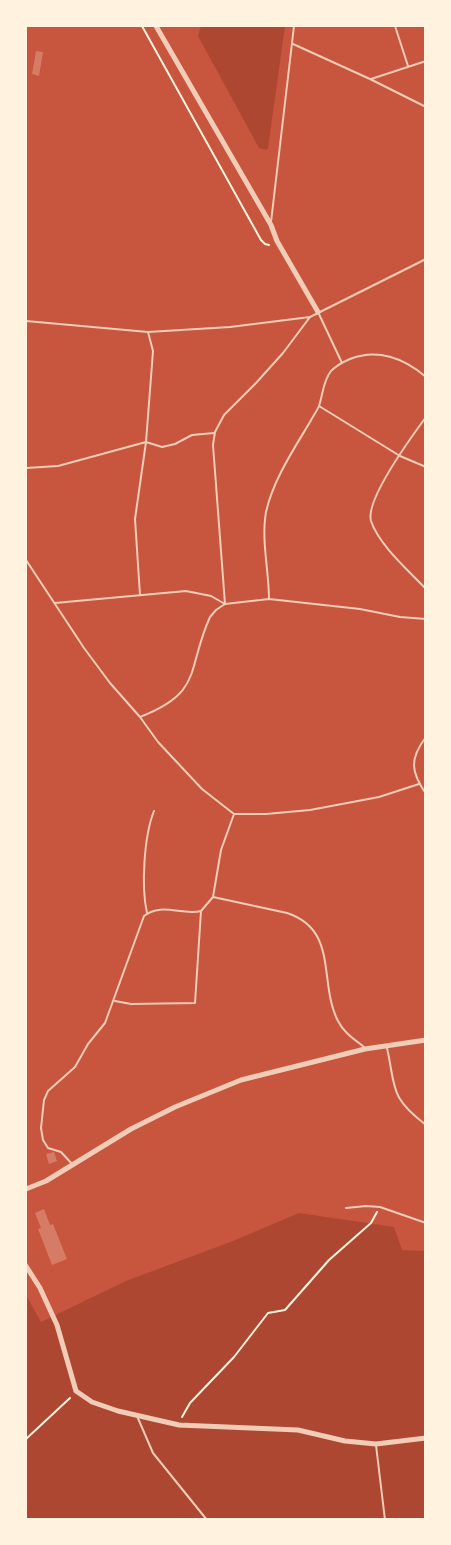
<!DOCTYPE html>
<style>
body{margin:0}
#map{position:relative;width:451px;height:1545px;overflow:hidden;background:#c8553d;font-family:"PT Sans Narrow",sans-serif}
canvas{display:block}
.frame{position:absolute;inset:0;border:27px solid #fff3e0;pointer-events:none}
</style>
<div id="map">
<canvas width="451" height="1545"></canvas>
<div class="frame"></div>
</div>
<script>
const ctx = document.querySelector('canvas').getContext('2d');
ctx.lineJoin = 'round';
function fill(path, color) {
  ctx.fillStyle = color;
  ctx.fill(path, 'evenodd');
}
function trace(path, color, width, dash) {
  ctx.strokeStyle = color;
  ctx.lineWidth = width;
  ctx.lineCap = dash ? 'butt' : 'round';
  ctx.setLineDash(dash || []);
  ctx.stroke(path);
}
fill(new Path2D(`
 M201,26H285L268,148L267,150L259,148L198,36Z
 M299,1213L394,1227L402,1250L425,1251V1519H26V1295L41,1322L126,1281L233,1241Z`), '#ae4732');
fill(new Path2D(`
 M36,51L43,52L39,76L32,74Z
 M54,1152L57,1161L49,1164L46,1154Z
 M44,1209L50,1225L53,1224L67,1259L52,1265L38,1229L41,1228L35,1213Z`), '#d67c66');
trace(new Path2D(`
 M142,26L261,240L265,244L269,245
 M182,1417L190,1403L234,1357L268,1313L285,1310L329,1260L371,1223L377,1212
 M26,1439L70,1398`), '#fff3e0', 2);
trace(new Path2D(`
 M395,26L408,66
 M293,44L370,79L426,107
 M371,79L426,61
 M271,222L294,26
 M318,312L342,363
 M26,321L148,332L230,327L310,317
 M319,406L400,456L426,467
 M426,417C412,436 365,500 371,521C379,545 408,570 426,589
 M26,468L58,466L146,442L162,447L175,444L192,435L214,433
 M26,560L84,648L110,683L140,717L158,742L202,789L234,814H266L310,810L379,797L419,784
 M140,595L135,519L146,442L153,351L148,332
 M269,599C269,571 261,540 266,512C273,480 294,449 310,422C313,416 317,411 319,406C323,394 323,381 331,371C336,366 343,362 350,359C377,348 404,358 426,377
 M55,603L186,591L211,596L225,604L269,599L360,609L400,617L426,619
 M140,717C204,692 186,670 210,617L216,610L225,604L213,445L215,432L224,415L256,383L283,353L310,317L426,259
 M426,737C409,759 411,772 426,794
 M234,814L221,850L213,897L287,913C339,930 318,982 338,1021C344,1033 354,1039 364,1047
 M147,913C141,887 144,836 154,811
 M115,1001L131,1004L195,1003L201,911
 M387,1048C396,1088 389,1097 426,1125
 M73,1165L61,1152L48,1148L43,1140L41,1128L44,1100L48,1091L75,1067L88,1044L105,1023L144,916C161,902 183,916 201,911L213,897
 M346,1208L366,1206L380,1207L426,1223
 M137,1416L153,1453L207,1520
 M376,1445L385,1520`), '#f1ccb7', 2);
trace(new Path2D(`
 M156,26L271,225L277,241L318,312
 M26,1189L46,1181L131,1129L175,1107L241,1080L365,1049L426,1040
 M26,1266L40,1288L57,1325L76,1391L92,1402L118,1411L179,1425L298,1430L345,1441L376,1444L426,1438`), '#f1ccb7', 5);
</script>
